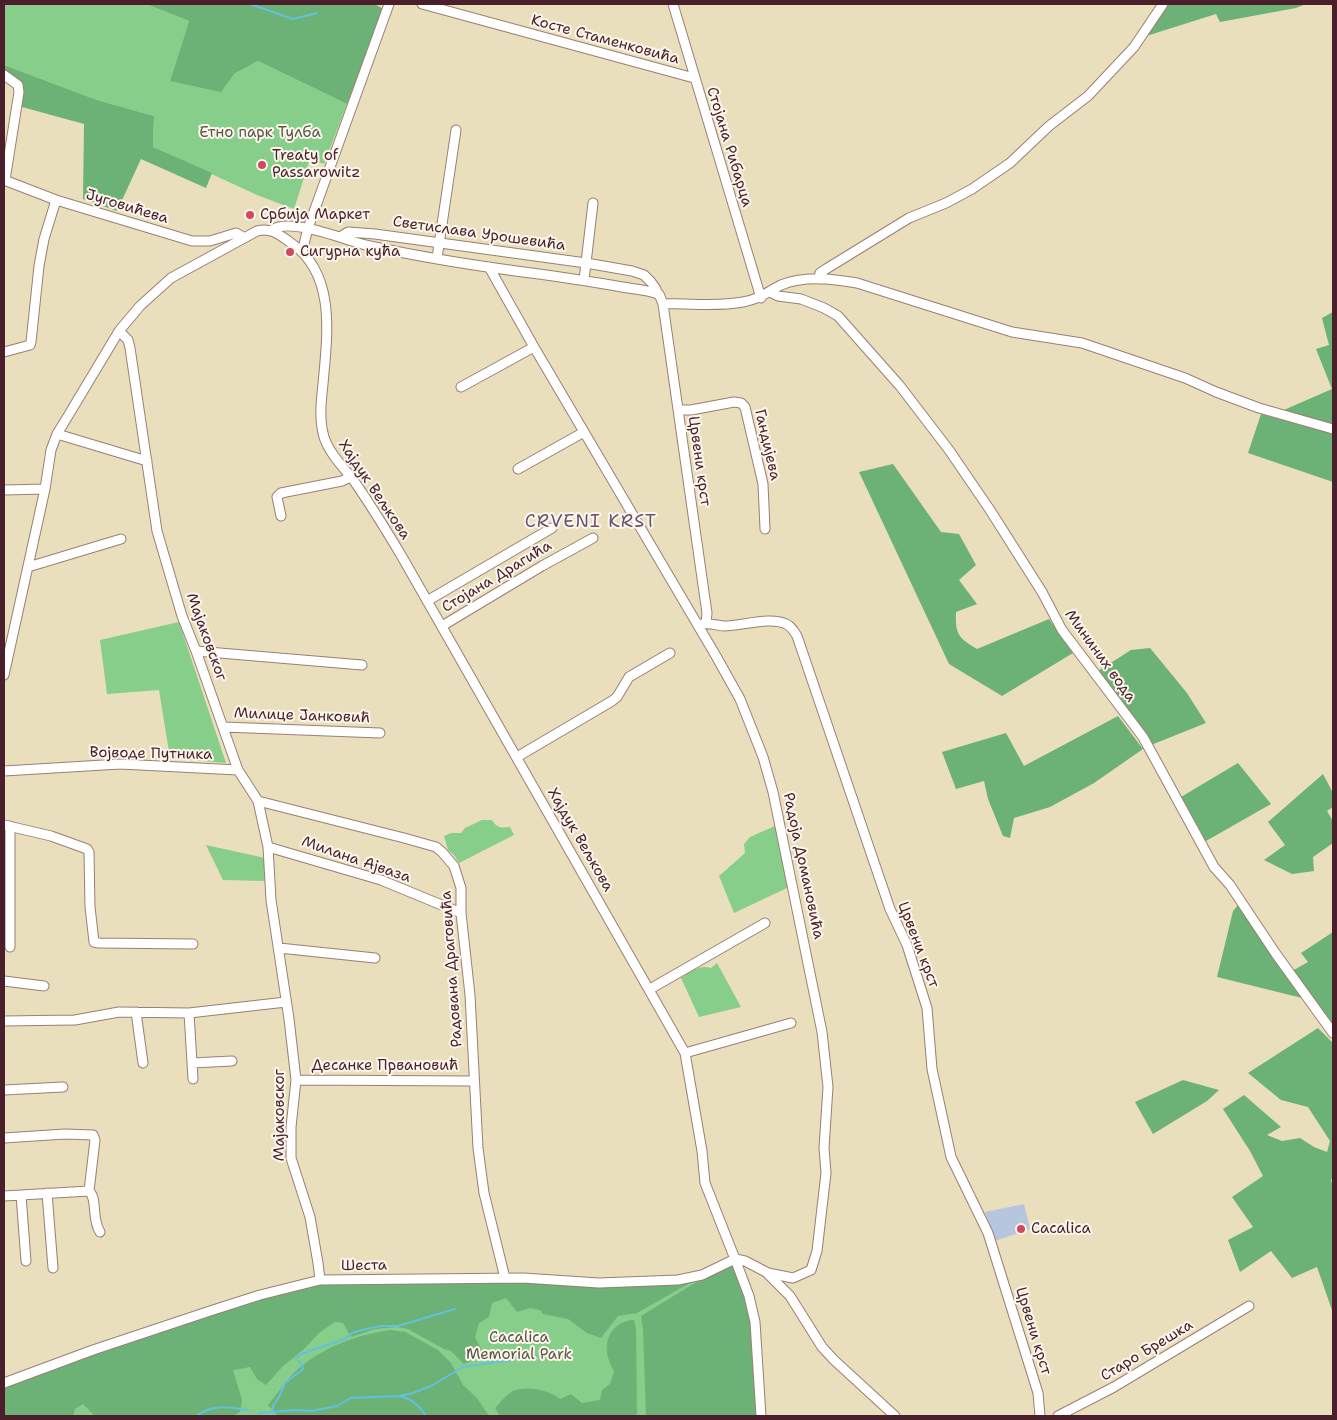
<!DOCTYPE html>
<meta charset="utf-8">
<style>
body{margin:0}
#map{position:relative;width:1337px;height:1420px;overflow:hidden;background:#e9dfbc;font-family:"Shantell Sans",sans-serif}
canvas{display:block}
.frame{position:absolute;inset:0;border:5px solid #4a1f2b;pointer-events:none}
</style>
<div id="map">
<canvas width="1337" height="1420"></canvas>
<div class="frame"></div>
</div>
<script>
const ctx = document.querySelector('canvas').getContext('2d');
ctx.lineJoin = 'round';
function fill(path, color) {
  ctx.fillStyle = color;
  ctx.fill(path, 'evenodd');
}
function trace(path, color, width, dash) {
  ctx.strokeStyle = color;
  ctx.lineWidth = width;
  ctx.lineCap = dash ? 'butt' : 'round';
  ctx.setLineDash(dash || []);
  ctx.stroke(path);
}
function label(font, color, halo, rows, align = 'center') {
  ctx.font = font + ' "Shantell Sans",sans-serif';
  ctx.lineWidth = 4;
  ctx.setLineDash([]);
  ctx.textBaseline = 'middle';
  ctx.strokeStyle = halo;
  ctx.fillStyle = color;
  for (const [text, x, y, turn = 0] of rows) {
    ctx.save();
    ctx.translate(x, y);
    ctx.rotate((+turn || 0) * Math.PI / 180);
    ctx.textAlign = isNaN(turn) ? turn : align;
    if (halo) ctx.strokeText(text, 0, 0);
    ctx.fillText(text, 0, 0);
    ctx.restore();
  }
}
fill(new Path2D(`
 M1024,1204L1030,1229L995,1241L985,1212Z`), '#b6c6de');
fill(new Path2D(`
 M4,4H146L189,21L170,81L234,74L258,61L347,104L324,164L310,159L294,209L257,195L153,147L154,116L97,100L4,65Z
 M179,622L226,763L170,758L159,690L107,694L100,640Z
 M482,820H492C497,828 501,828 510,827L514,835L459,863L454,855L448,850L444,836L451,833H461L465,828Z
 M777,825L789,887L734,913L719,876L745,853L744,844L750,837Z
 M206,845L265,858V881L223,880Z
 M717,963L741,1007L699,1017L681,978C690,972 700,964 711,968Z
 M699,1276L761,1416H4L93,1350L599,1283Z`), '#86ce8a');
fill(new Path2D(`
 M146,4H374L384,9L347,104L258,61L234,74L221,92L170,81L189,21Z
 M1163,4H1306L1296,8L1220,22L1216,14L1140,38Z
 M4,65L97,100L154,116L153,147L212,173L206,188L141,159L117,211L83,199L84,124L22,107L23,88L14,79L4,75Z
 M1333,312V429L1277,413L1332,389L1316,349L1329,345L1322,318Z
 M1261,414L1333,434V482L1248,453Z
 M893,464L941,532L959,534L976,565L959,580L977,604L956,612C955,635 959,638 977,649L1049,619L1073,653L1002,696L949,664L859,472Z
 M1150,648L1187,693L1206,723L1151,745L1098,671L1131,650Z
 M1118,716L1143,749L1094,783L1050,807L1014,818L1010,838L1003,836L988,799L984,781L956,789L942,752L1006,733L1024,766Z
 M1238,763L1271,804L1206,841L1181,797Z
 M1323,774L1333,793V807L1327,811L1333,821V843L1313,857L1314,871L1292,874L1264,860L1285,845L1268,822Z
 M1238,905L1302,998L1217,977L1233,911Z
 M1333,932V1027L1292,971L1308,962L1301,953Z
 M1318,1028L1333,1043V1177L1331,1180L1333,1186V1313L1317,1267L1292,1278L1271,1251L1240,1272L1228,1240L1253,1227L1232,1197L1263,1176L1250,1151L1223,1109L1244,1095L1281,1127L1267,1135L1282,1141L1300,1138L1314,1147L1327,1152L1330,1141L1308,1107L1281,1100L1248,1073Z
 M1183,1080L1219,1090L1207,1101L1153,1134L1135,1102Z
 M735,1259L749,1296L761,1416H646L643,1329L641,1316L698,1281L705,1273Z
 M695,1280L637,1313L618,1316L601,1338L587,1333L568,1319L543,1314L540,1310L530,1308L517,1312L506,1298L492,1303L489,1317L479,1323L475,1337L482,1351L478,1358L464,1364L451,1351L444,1349L408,1329L397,1327L375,1329L351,1337L343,1323L335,1322L320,1332L303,1350L283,1366L266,1385L257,1379L250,1367L233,1370L242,1400L240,1412L233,1416H95L83,1404L75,1409L73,1416H4V1383L302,1284Z
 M634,1320L636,1329L637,1416H500L495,1408C500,1403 507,1394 513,1391C526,1385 550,1390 560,1399L571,1394L582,1403L600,1400L602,1390L610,1384L614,1372C612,1367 609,1362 608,1357C603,1338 614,1321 634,1320Z
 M390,1330L405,1332L438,1350L451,1363L463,1385L477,1398L489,1416H278L268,1405C277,1395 285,1381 295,1372C320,1348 356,1335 390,1330Z`), '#6cb176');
trace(new Path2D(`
 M250,4L293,19L317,13
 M297,1358H296L301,1354L342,1340L348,1337L352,1333L358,1331L380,1326H398L455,1309
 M400,1396L413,1393L431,1386L463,1367L537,1356
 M273,1412V1406L279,1397L285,1383L303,1369L302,1365L299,1361
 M259,1413L296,1410L312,1411L337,1406L351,1398L400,1396L411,1400L421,1409L426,1416
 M196,1416C212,1404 229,1407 248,1410`), '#61c1df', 2);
const minor = new Path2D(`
 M422,4L694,78
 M673,4L761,298
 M4,75L18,85L19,92L5,180
 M4,180L56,200L192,241H210L236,233L243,237
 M272,230C290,216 349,242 370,246C426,258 483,267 539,274C567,278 594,282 622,287C634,289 647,290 659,294L663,304C677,402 690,500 705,599L707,613L706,623
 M340,237L348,232L375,234L586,263L632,271L644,275L651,282L656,289L657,294
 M302,252L308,228L389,4
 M437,258L456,130
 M819,279L820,273L826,269L909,218L946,203L972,189L1010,163L1049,126L1088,96L1134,47L1163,4
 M584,280L593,203
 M770,292L778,296L801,299L824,308L838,316L900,386L949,450L990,510L1042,592L1062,630L1143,737L1214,867L1230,885L1276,954L1333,1033
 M663,304C689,303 717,307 743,302C760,299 767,292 781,285C805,275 833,279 857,283L1012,332L1082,343L1185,378L1216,392L1259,408L1333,429
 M119,331L128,340L130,348L157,531L182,616L196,651L238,770L258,801L268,847L271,900L289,1019L296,1080L291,1127V1158L310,1217L318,1263L320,1280
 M4,352L30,345L31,342L39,266L44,239L56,200
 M461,387L534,347
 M678,410H691L734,402L741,403L745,407L763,484L765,529
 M57,434L147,461
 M518,469L584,432
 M4,490L45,489
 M281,516L277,497L281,493L342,481L350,477
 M28,567L121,539
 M427,601L552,528
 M698,625C707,622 715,625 724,626C742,626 771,616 786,624C791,626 794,631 797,636L890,909L907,945L927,1008L932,1069L951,1157L988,1233L1038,1393L1040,1416
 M442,626L542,566L593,538
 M196,651L362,665
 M4,675L45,489L51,450L57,434L68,416L119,331L140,306L171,278L257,231C271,227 280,235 291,243C337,274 327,337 323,384C321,402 319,420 324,437C329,453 344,468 354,481C371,505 386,530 401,555L685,1053L702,1151L705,1183L735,1259L749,1296L755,1322L761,1416
 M223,727L380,733
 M517,757L612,701L617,697L629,677L670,653
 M4,771L120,764L238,770
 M258,801L404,838L436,847L442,852L454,866L461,888V913L470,995L478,1148L484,1193L505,1278
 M4,825L51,836L87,849L89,852L90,907L94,942L99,943L193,944
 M268,847L381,880L461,913
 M10,947V826
 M279,948L375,958
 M4,981L44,986
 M650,989L765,923
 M136,1012L143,1063
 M189,1013L193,1079
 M4,1021L75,1020L119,1012L189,1013L286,1002
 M685,1053L791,1023
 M192,1063L232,1061
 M296,1080L473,1081
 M4,1090L63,1087
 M4,1138L65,1134L93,1135L95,1140L89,1191
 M47,1193L53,1268
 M21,1195L26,1261
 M4,1196L89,1191C98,1199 91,1218 100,1232
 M768,1274L790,1296L822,1347L834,1360L895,1416
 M4,1383L93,1350L210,1311L260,1295L320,1280L523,1278L599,1283L678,1280L702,1275L735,1259L745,1261L768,1273L793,1278L811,1270L817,1251L826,1173L824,1148L828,1087L822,1032L773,792L763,757L740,699L716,656L534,347L489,267
 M1058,1416L1114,1387L1249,1306`);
trace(minor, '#9a7f74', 11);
trace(minor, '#fff', 9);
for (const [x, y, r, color] of [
 [262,165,5,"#d1495b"],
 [250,215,5,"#d1495b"],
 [290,252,5,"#d1495b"],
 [1021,1229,5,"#d1495b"]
]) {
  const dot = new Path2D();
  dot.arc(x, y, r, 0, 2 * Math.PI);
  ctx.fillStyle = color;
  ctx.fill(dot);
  trace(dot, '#fbf7ec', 2);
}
label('15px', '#4a1f2b', '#fbf7ec', [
 ["Косте Стаменковића",605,40,15],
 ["Стојана Рибарца",729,147,73],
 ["Југовићева",127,207,17],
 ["Светислава Урошевића",479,234,8],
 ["Гандијева",767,445,77],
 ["Црвени крст",699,461,82],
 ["Хајдук Вељкова",374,490,56],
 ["Стојана Драгића",497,577,-31],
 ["Мајаковског",206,637,70],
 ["Мининих вода",1100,656,54],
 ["Милице Јанковић",302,716,2],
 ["Војводе Путника",151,754,1],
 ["Хајдук Вељкова",580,840,60],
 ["Милана Ајваза",356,860,19],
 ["Радоја Домановића",803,866,78],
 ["Црвени крст",918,945,69],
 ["Радована Драговића",452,969,-94],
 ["Десанке Првановић",385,1066],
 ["Мајаковског",280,1115,-90],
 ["Шеста",364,1266,-1],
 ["Црвени крст",1033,1331,73],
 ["Старо Брешка",1147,1351,-31]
]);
label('15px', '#5c5448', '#fbf7ec', [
 ["Етно парк Тулба",260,133],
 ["Cacalica",519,1338],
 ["Memorial Park",519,1355]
]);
label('15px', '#4a1f2b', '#fbf7ec', [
 ["Treaty of",272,156],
 ["Passarowitz",272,173],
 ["Србија Маркет",260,215],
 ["Сигурна кућа",300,252],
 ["Cacalica",1031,1229]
], 'left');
ctx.letterSpacing = '1px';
label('18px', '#6e4e6e', '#fbf7ec', [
 ["CRVENI KRST",591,522]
]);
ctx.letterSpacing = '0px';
</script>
